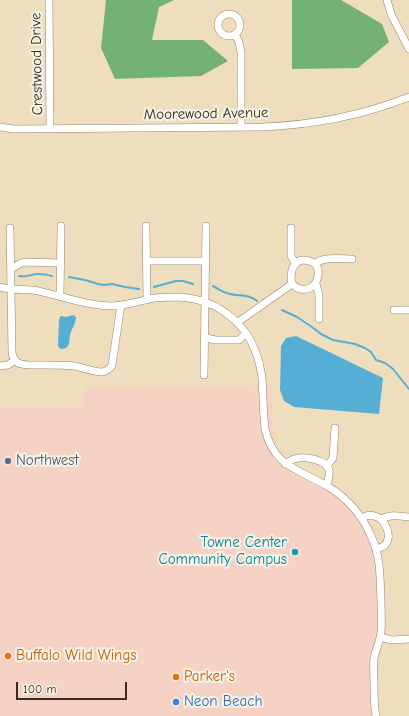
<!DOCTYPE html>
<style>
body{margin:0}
#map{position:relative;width:409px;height:716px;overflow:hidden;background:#efdebe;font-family:"Comic Neue",sans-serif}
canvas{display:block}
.scale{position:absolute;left:16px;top:682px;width:111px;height:18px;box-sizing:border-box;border:2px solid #3b2a1e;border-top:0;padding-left:5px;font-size:12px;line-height:14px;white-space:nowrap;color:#3b2a1e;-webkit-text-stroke:3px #f7f3e8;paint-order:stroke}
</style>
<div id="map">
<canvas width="409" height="716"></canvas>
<div class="scale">100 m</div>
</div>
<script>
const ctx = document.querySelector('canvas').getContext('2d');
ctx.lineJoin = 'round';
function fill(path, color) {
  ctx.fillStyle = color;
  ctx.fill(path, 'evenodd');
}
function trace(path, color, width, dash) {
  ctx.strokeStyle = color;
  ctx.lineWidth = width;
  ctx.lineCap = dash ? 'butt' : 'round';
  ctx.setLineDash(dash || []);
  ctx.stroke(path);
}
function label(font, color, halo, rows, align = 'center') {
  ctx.font = font + ' "Comic Neue",sans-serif';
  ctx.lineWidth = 4;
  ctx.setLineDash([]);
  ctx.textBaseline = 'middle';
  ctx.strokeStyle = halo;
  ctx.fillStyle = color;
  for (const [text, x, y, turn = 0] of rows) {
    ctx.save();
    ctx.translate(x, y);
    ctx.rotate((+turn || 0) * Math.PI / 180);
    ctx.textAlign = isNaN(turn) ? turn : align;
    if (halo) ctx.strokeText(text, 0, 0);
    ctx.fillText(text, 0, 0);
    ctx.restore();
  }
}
fill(new Path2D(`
 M272,385L274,458L278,463L293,475L325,489L340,499L356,515L370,539L375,556L377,571L378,628L377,635L371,654L370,665L372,716H0V408H84V387Z`), '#f6d2c5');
fill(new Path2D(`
 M106,0H174L159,7L152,40H203L228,61L201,76L115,79L101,48Z
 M292,0H341L382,24L389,42L358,68L292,69Z`), '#73b274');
fill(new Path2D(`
 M73,315L76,317C76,324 71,329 70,336C69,339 70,343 68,346C66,349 65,348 62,349L59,348L58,345L59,320L60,317L61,316L66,317Z
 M296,336L383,378L379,414L294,407L284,401L280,390L281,346L286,338Z`), '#57aed4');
trace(new Path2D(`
 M19,276C26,278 31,274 39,274C43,274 48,275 52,276
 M69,277L85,280L98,284L104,285L112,284L125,287L139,289
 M213,286C217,288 222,292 227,293C237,297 248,293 257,301
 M154,287L176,281H183L193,284
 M282,310L297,317L312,327L321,334L333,340L355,344L365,348L371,352L376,360L385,363L393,369L409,389`), '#57aed4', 2);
const minor = new Path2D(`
 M49,0L50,129
 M387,0L391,14L409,49
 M218 25a11 11 0 1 1 22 0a11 11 0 1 1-22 0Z
 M235,34L239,42L241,52V127
 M0,127L14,129L262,127C314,125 361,116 409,97
 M146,226L147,300
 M10,228L12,353C13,357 14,360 18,363C25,366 36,365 43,365C54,365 64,365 75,366C84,368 93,372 102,372C107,371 110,369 112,365L121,305
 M291,228V256L295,263
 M301,260C312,260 320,264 318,276C316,287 307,292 297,288C296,287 293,285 292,284C292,283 291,279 291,278C291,270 293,263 301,260Z
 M146,261H206
 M315,264C323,256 342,259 352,259
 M11,269L21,263L26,262L61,263
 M316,284L319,295V319
 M0,287C9,290 23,289 33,290C60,295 86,306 113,306C126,305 137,302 149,299C158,297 167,297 176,297C221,298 254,328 261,372C263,380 262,388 263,396C263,407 264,418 265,429C274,467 298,469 327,486C348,498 363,517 372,538C381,558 380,580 381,601C381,611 382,622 381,632C380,641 376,649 374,658C373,667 374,677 374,686C374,696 374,706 376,716
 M60,296L61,226
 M394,310H409
 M238,322L292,284
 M205,338L216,340H239L246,333
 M0,366L8,365L15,360
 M204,375L206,226
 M285,464C288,462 291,460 294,459C304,456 326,459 329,470C330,475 328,481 327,486
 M327,465L330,462L333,458L335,428
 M362,518C366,516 370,514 374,516C385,518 393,536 385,545C383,547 379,548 376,549
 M381,519C393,514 397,516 409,517
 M380,637L392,640L409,639`);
trace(minor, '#95846e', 8);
trace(minor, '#fff', 7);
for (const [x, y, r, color] of [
 [8,461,4,"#5c6f8a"],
 [295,552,4,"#0f9aa8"],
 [8,656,4,"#e8710a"],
 [176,677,4,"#e8710a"],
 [176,702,4,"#3f7fe0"]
]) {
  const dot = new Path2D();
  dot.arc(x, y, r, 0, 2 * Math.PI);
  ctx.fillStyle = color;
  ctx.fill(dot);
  trace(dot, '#f7f3e8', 1.5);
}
label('15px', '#3b2a1e', '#f7f3e8', [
 ["Crestwood Drive",37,64,-91],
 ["Moorewood Avenue",206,114,-1]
]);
label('15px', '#4e5e75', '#f7f3e8', [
 ["Northwest",16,461]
], 'left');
label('15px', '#0d838f', '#f7f3e8', [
 ["Towne Center",287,543],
 ["Community Campus",287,560]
], 'right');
label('15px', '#c56008', '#f7f3e8', [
 ["Buffalo Wild Wings",16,656],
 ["Parker's",184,677]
], 'left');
label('15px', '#366cbe', '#f7f3e8', [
 ["Neon Beach",184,702]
], 'left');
</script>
